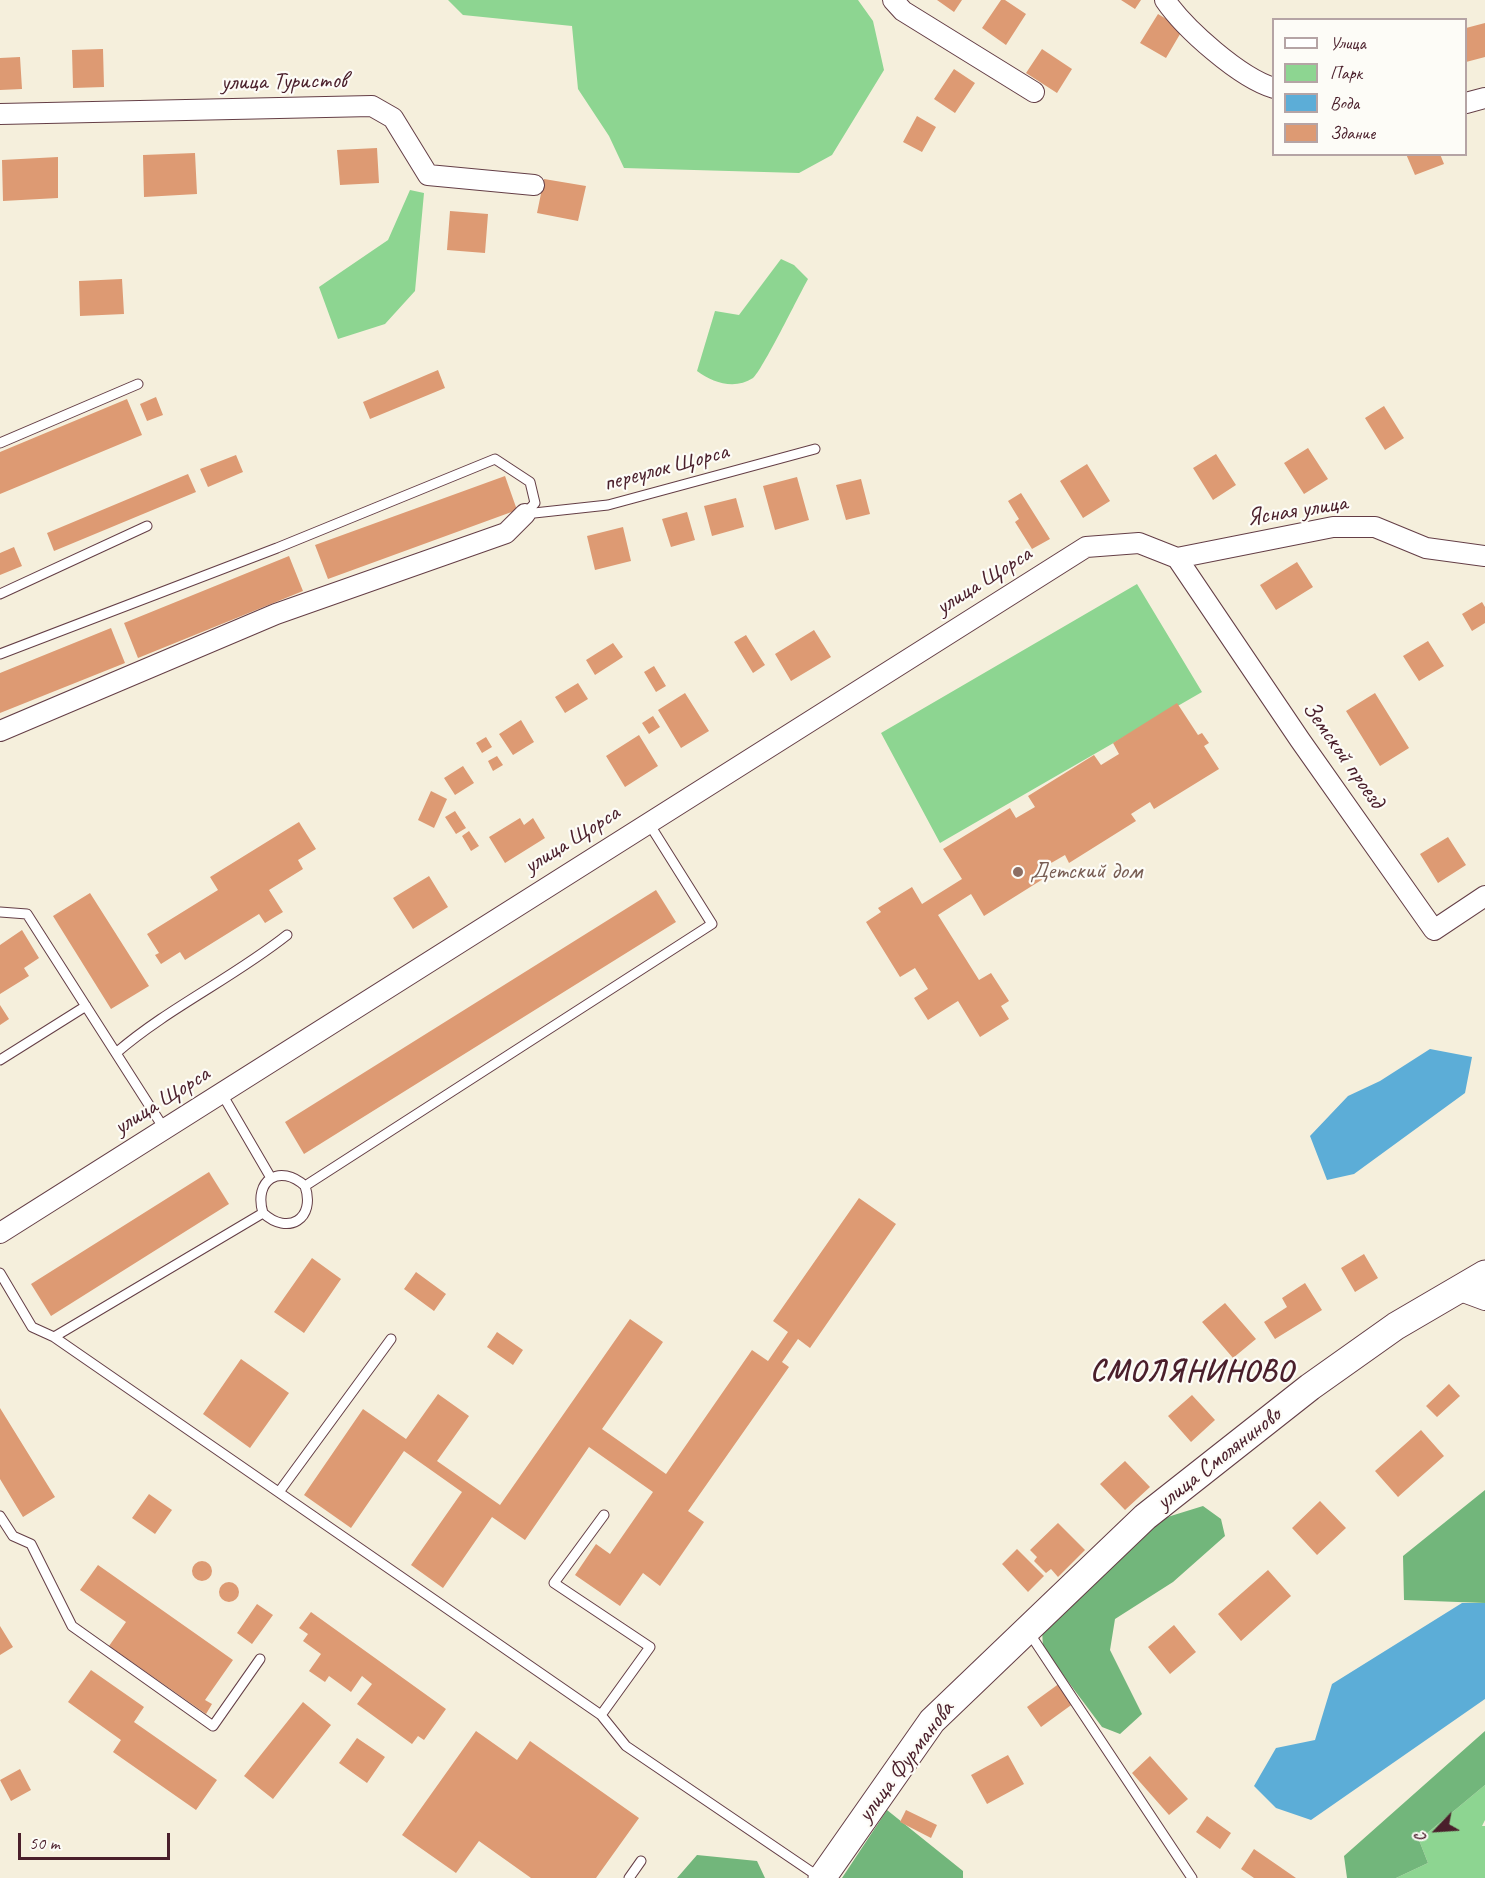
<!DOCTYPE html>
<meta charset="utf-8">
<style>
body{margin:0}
#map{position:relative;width:1485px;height:1878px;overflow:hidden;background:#f5efdc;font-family:Caveat,sans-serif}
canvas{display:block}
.legend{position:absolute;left:1272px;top:18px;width:195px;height:138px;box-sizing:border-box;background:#fdfcf7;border:2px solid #b5a4a5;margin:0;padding:8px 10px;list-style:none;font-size:18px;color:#4a1f2b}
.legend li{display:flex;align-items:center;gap:12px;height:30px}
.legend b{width:30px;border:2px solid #b5a4a5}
.north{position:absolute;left:1407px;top:1800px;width:60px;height:60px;-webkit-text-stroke:4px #fdfcf7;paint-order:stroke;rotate:245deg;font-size:16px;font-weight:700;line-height:24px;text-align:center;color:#4a1f2b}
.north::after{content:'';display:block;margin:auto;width:21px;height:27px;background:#4a1f2b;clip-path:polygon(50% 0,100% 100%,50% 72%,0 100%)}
.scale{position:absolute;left:18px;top:1833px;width:152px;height:27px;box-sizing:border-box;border:3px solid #4a1f2b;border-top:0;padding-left:8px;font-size:18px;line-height:21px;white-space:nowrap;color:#4a1f2b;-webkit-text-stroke:4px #fdfcf7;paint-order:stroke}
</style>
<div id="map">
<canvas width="1485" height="1878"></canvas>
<ul class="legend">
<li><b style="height:8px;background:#fff"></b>Улица</li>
<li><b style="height:16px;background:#8dd591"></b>Парк</li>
<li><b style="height:16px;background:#5cadd7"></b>Вода</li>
<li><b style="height:16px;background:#dd9a73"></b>Здание</li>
</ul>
<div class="north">С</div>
<div class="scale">50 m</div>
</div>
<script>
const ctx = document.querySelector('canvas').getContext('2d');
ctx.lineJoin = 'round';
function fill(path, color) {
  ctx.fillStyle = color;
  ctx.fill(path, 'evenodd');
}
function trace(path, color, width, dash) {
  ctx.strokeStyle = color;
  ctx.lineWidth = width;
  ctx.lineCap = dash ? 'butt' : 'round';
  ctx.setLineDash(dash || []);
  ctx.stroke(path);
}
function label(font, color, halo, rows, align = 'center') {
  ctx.font = font + ' Caveat,sans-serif';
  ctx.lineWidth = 4.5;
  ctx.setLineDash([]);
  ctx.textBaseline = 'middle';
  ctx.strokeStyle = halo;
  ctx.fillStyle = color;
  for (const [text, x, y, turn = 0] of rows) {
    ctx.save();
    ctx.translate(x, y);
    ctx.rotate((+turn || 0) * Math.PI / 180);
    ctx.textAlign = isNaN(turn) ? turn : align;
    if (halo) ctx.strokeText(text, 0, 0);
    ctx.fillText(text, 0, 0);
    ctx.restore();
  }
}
fill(new Path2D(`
 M448,0H858L873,21L884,70L832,155L799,173L624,168L609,136L578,89L572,26L463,15Z
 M410,190L424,193L415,291L385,324L338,339L319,287L388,240Z
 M781,259L794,265L808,279C799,295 762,371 753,378C735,390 713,383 697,371L715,311L739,315Z
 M1137,584L1202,692L940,843L881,733Z
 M1485,1785V1820L1482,1826H1485V1878H1396L1428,1863L1419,1840Z`), '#8dd591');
fill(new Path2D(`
 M1485,1490V1603L1404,1600L1403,1556Z
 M1203,1506L1221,1519L1225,1536L1173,1582L1115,1619L1110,1650L1142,1714L1120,1734L1102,1727L1043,1648L1042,1629L1161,1519Z
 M1485,1731V1785L1419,1840L1428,1863L1396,1878H1347L1344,1856Z
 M887,1810L963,1871V1878H842Z
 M697,1855L757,1861L765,1878H677Z`), '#72b67b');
fill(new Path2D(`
 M1430,1049L1472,1057L1465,1093L1354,1174L1327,1180L1310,1136L1348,1096L1380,1081Z
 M1462,1603H1485V1699L1311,1820L1276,1808L1254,1786L1276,1748L1315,1740L1332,1684Z`), '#5cadd7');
fill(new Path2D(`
 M937,0H962L954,12Z
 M1001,0H1005L1026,14L1006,45L982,28Z
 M1121,0H1141L1135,9Z
 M1158,14L1183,29L1166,58L1140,43Z
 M1485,23V57L1466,62V28Z
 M103,49L104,87L73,88L72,50Z
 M1042,49L1072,69L1057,93L1026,73Z
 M20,57L22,89L0,90V58Z
 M954,69L975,83L955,113L934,99Z
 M917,116L936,127L922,152L903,142Z
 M377,148L379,183L340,185L337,150Z
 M195,153L197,194L144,197L143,155Z
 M1406,154H1440L1444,164L1415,175Z
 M58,157V198L3,201L2,160Z
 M544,179L586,186L578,221L537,213Z
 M450,211L488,214L485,253L447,250Z
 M122,279L124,314L80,316L79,281Z
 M438,370L445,388L370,419L363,402Z
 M156,397L163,415L147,421L140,404Z
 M127,399L142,435L0,494V452Z
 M1384,406L1404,438L1385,450L1365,418Z
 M1308,448L1328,479L1304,494L1284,463Z
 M1216,454L1236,485L1213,500L1193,468Z
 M236,455L243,472L208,487L200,469Z
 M1087,464L1110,501L1083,518L1060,481Z
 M188,474L196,492L54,551L47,533Z
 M505,476L517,510L328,579L315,545Z
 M797,477L809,520L775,530L763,486Z
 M861,479L870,514L846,520L836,485Z
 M1021,493L1050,539L1032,549L1015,522L1019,519L1008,501Z
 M736,498L744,527L712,536L704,506Z
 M687,512L695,540L671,547L662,519Z
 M623,527L631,561L595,570L587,536Z
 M14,547L22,566L0,575V553Z
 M289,556L303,591L138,658L124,623Z
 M1297,562L1313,587L1276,610L1260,585Z
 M1482,602L1485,607V623L1472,631L1462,614Z
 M111,628L125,663L0,713V673Z
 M814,630L831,657L791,681L775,654Z
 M746,635L765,665L753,673L734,642Z
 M1428,641L1444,666L1419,681L1403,656Z
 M613,643L623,657L595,675L586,660Z
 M654,666L666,686L656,692L644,672Z
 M578,683L588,699L565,713L555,697Z
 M685,693L709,731L681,748L658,710Z
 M1375,693L1409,748L1380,766L1346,711Z
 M1177,703L1198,735L1202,733L1209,743L1204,746L1219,769L1154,809L1150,802L1131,814L1136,821L1069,863L1065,855L1046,866L1051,874L984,916L971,894L938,915L979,980L991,973L1009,1001L1001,1006L1009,1019L980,1037L958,1001L928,1020L914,998L928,989L915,968L900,977L866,922L881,912L878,908L912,887L922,904L962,879L943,849L1010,808L1016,818L1035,807L1028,796L1094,755L1101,765L1119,754L1113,743Z
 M653,716L660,727L649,734L642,723Z
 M521,720L534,742L513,755L499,734Z
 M639,735L658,766L625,787L606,756Z
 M486,737L492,747L482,753L476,743Z
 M497,756L503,765L493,771L488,761Z
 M463,766L474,783L455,795L444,778Z
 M431,791L447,799L434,828L418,820Z
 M455,811L466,828L456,834L445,817Z
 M520,818L524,825L533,818L545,838L505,863L489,837Z
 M299,822L316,849L298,860L303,869L269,890L283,912L265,923L259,914L185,960L180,952L161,964L155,955L159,953L147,934L218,890L210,877Z
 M469,831L479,846L471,851L462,836Z
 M1448,837L1466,865L1438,883L1420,854Z
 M429,876L448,907L413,929L393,898Z
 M656,890L676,922L304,1154L285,1122Z
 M90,893L149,986L111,1009L53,916Z
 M22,930L39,958L24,968L29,976L0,994V945Z
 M0,1005L9,1019L0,1025Z
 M209,1172L229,1204L51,1316L31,1284Z
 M859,1198L896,1224L810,1348L798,1339L782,1362L789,1367L688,1511L704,1522L660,1586L643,1573L620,1606L575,1575L596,1544L610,1554L653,1492L589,1447L525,1540L492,1517L443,1588L411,1565L462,1492L404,1451L351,1528L304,1495L363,1409L406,1439L438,1394L469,1416L437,1461L500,1505L630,1319L663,1342L602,1429L666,1474L752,1350L768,1361L788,1332L773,1321Z
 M1364,1254L1378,1278L1355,1292L1341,1268Z
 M312,1258L341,1279L304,1333L274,1312Z
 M416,1272L446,1294L434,1311L404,1289Z
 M1305,1283L1322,1310L1275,1339L1264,1322L1287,1307L1282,1298Z
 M1225,1303L1256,1339L1233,1358L1202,1322Z
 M497,1332L523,1350L513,1365L487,1347Z
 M241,1359L289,1393L250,1448L203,1414Z
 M1449,1384L1460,1396L1437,1417L1426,1406Z
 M1192,1395L1215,1420L1191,1442L1168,1416Z
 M0,1408L55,1497L23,1517L0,1479Z
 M1421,1430L1444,1456L1398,1497L1375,1471Z
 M1125,1461L1150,1487L1125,1510L1100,1484Z
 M149,1494L172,1510L155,1534L132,1518Z
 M1320,1501L1346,1528L1317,1555L1292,1528Z
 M1058,1523L1085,1550L1058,1577L1051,1569L1046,1573L1034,1561L1037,1557L1030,1550Z
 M1017,1549L1044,1576L1028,1592L1002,1564Z
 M192 1571a10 10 0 1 1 20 0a10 10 0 1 1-20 0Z
 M98,1565L233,1660L205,1700L212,1704L206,1714L109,1646L126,1622L80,1590Z
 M1268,1570L1291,1596L1241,1641L1218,1614Z
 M219 1592a10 10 0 1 1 20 0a10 10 0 1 1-20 0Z
 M257,1604L273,1615L252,1644L237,1633Z
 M311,1612L446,1709L424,1740L418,1736L412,1744L357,1704L372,1684L362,1676L351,1692L329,1676L325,1682L309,1671L321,1654L303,1641L308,1634L299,1628Z
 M1174,1625L1196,1652L1170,1674L1148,1647Z
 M0,1626L13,1647L0,1655Z
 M91,1670L144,1707L134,1722L217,1780L196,1810L113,1752L121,1740L68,1702Z
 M1060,1683L1074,1703L1041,1727L1027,1707Z
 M303,1702L331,1725L273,1799L244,1776Z
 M476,1731L517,1760L530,1741L639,1818L596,1878H531L479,1841L456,1873L402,1835Z
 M357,1738L385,1757L367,1783L339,1763Z
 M1008,1755L1024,1784L987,1804L971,1775Z
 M1150,1756L1188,1799L1169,1815L1132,1773Z
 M20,1769L31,1790L11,1801L0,1780Z
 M906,1810L937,1825L931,1838L900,1822Z
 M1207,1816L1231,1833L1220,1849L1196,1832Z
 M1254,1849L1296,1878H1254L1241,1869Z`), '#dd9a73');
const service = new Path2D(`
 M0,443L138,384
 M525,514L608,505L815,449
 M0,594L147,526
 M0,654L277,548L495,459L530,482L535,503L525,514
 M0,912L27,914L165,1130
 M116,1053C168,1008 233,978 287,935
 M0,1060L86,1006
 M222,1094L271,1178
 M263,1213C253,1180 280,1163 305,1186
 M0,1273L32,1327L54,1337L263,1213C288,1236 316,1219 305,1186L712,924L648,822
 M54,1337L601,1715L650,1647L554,1583L604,1515
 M279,1492L391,1339
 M0,1516L13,1536L31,1544L72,1626L213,1726L260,1659
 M1028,1631L1192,1878
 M601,1715L626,1746L819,1877
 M629,1878L641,1861`);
const minor = new Path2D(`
 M893,0L903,11L1034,92
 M1165,0C1185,29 1240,78 1274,88
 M1466,103L1485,98
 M0,114L372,106L393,118L428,175L534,185
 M1177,558L1300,740L1434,930L1485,896
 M0,731L276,614L506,533L525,514
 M0,1233L1086,547L1139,543L1177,558L1333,527H1375L1426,548L1485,556
 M1458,1290L1485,1300`);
const secondary = new Path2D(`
 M822,1878L932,1721L1145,1517L1310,1387L1396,1326L1485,1274`);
trace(service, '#643e46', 11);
trace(minor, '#643e46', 22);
trace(secondary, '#643e46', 29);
trace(service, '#fff', 9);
trace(minor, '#fff', 20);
trace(secondary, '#fff', 27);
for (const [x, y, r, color] of [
 [1018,872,6,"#8d6e63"]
]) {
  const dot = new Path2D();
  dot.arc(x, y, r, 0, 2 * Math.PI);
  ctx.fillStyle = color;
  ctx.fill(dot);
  trace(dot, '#fdfcf7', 2);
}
label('24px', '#4a1f2b', '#fdfcf7', [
 ["улица Туристов",284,82,-1],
 ["переулок Щорса",666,468,-15],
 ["Ясная улица",1297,511,-9],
 ["улица Щорса",984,581,-32],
 ["Земской проезд",1343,755,55],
 ["улица Щорса",572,840,-32],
 ["улица Щорса",162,1101,-32],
 ["улица Смоляниново",1219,1459,-38],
 ["улица Фурманова",906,1762,-53]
]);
label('24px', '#785e54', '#fdfcf7', [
 ["Детский дом",1030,872]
], 'left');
ctx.letterSpacing = '1.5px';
label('bold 30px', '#4a1f2b', '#fdfcf7', [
 ["СМОЛЯНИНОВО",1192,1372]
]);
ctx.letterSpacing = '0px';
</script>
